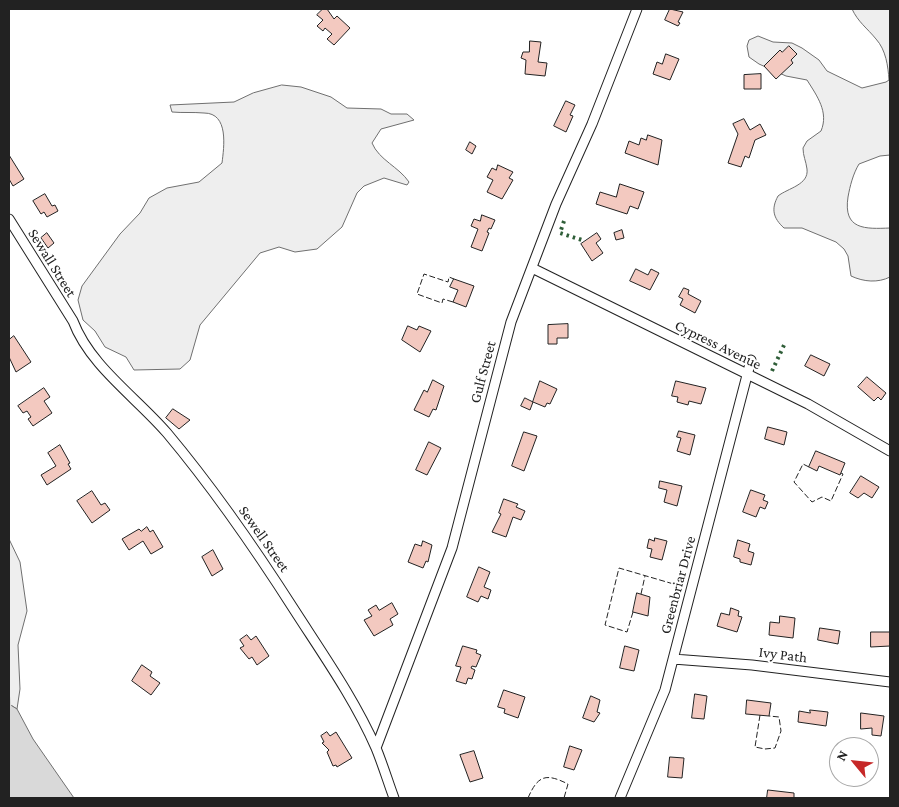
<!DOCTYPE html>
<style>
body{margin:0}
#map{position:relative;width:899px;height:807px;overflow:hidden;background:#fff;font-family:"Crimson Pro",serif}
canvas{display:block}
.frame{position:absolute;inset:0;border:10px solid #222;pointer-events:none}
.north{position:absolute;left:829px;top:737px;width:50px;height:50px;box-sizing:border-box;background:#fff;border:1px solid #a7a7a7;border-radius:50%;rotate:298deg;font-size:14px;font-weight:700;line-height:20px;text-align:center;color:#222}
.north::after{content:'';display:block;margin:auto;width:18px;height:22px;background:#c62828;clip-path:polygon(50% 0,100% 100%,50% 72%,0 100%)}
</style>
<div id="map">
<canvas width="899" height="807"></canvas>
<div class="frame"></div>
<div class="north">N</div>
</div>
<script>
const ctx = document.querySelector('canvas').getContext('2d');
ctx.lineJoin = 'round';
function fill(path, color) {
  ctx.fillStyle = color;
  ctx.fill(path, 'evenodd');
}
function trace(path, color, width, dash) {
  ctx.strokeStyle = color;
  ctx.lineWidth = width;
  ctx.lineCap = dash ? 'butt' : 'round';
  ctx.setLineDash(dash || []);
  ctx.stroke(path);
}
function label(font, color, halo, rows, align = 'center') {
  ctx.font = font + ' "Crimson Pro",serif';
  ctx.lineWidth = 4;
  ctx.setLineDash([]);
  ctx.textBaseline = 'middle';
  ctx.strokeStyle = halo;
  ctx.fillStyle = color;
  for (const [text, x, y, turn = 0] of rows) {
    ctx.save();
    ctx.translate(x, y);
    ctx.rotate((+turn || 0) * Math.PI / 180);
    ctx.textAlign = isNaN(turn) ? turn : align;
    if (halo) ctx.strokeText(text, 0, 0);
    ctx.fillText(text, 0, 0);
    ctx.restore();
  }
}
const green = new Path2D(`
 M852,9H890V155L880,156L859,164C853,174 850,186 848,197C843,230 865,229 890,228V277C878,283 864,282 851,276L848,256L844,249L836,242L802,228H784C773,218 771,209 778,196C788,188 809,185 807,169C806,161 803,156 803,148L807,141L821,131C829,112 817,96 807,80L786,76L759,64L749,57L747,46L749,40L758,36L773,42L792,43L802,48L819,60L827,71L862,88L886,82L889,80C888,66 886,50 876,39C867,28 858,22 852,9Z
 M282,85L301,87L331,97L347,108L381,109L391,114H407L414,120L381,129L372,143C379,160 399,167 409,182L407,185L384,178L364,186L357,193L342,227L317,249L295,252L279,247L260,253L200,325L190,360L180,369L134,370L126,357L105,347L95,331L83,320L78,300L82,286L120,234L140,213L149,198L167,188L199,182L222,163C224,147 229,113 204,113C193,112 183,113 172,112L170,105L234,102L253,93Z
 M9,539L20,562L27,611L18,645L20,689L17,709L9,704Z`);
fill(green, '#eee');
trace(green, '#6f6f6f', 1);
const water = new Path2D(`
 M9,704L17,709L33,739L74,798H9Z`);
fill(water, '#d9d9d9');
trace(water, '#6f6f6f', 1);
trace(new Path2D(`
 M9,698L10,708`), '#d9d9d9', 3);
const building = new Path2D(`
 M323,9H327L334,19L337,16L350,28L334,45L327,39L332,34L325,28L323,31L317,26L323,20L317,15Z
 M670,9L683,12L678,22L680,23L678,26L665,20Z
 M530,41L541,42L538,62L547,63L545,76L525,74L526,60L521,58L523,52H529Z
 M789,46L797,54L791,60L793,63L776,79L764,66L780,50L782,52Z
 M666,54L679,59L670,80L653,74L657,62L662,64Z
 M761,74V89H744V75Z
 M566,101L575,105L570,115L573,116L566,132L554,126Z
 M744,119L750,130L760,124L766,135L755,140L749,158L745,156L741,167L728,163L738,134L733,124Z
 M648,135L662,140L658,165L625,153L629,141L639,145L641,138L646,140Z
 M470,142L476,146L472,154L466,150Z
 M9,155L24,179L13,186L9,179Z
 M498,165L513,172L509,178L513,180L502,199L487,192L493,180L487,177L492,168L496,170Z
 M620,184L644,192L638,209L630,206L627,214L596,204L600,192L616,197Z
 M45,194L52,206L55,205L58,211L47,217L44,212L41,214L33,201Z
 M482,215L495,220L491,229L489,228L487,232L489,233L482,251L471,247L478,229L471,226L474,219L480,221Z
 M622,230L624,238L616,240L614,233Z
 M47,233L54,243L48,248L41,238Z
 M597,233L601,239L596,243L603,253L592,261L581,244Z
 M636,269L648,275L651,269L659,273L650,290L630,281Z
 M454,279L474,286L466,307L453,302L458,290L450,287Z
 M684,288L689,290L688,294L701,301L695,313L680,305L683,299L679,297Z
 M568,324V338H557V344H548V325Z
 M408,326L417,330L419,326L431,331L420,352L402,340Z
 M14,336L31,362L16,372L9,357V340Z
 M811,355L830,364L824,376L805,366Z
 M867,377L886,393L881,400L878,397L874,401L858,387Z
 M433,380L444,386L436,410L433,409L429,417L414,410L424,390L427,392Z
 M540,381L557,389L550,404L547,403L545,407L533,402Z
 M676,381L706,388L701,404L689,401L688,405L677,402L678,397L672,396Z
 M44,388L50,397L44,401L52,413L33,426L28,419L31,417L27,411L23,413L18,406Z
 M525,398L533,402L530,410L521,406Z
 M173,409L190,420L179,429L166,418Z
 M768,427L787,432L784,445L765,439Z
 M679,431L695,435L690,455L677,451L681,438L677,437Z
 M524,432L537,436L524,471L512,466Z
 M429,442L441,448L427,475L416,470Z
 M60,445L70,463L68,464L71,469L47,485L41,475L56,466L48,453Z
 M816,451L845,463L840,475L819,466L817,471L809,467Z
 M861,476L879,487L872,498L864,493L858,498L850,493Z
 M660,481L682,486L677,506L664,502L667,490L659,488Z
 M751,490L765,495L763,500L768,502L765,509L760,507L756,517L743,512Z
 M92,491L101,505L105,503L110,510L92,523L77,501Z
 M504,499L518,504L516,507L525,511L521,520L513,517L506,537L492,532L501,514L499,513Z
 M147,527L150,532L153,530L163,547L151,554L143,541L129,550L122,539L139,529L141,531Z
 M655,538L667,541L662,560L650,557L652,549L647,548L649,539L654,541Z
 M738,540L750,544L748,551L754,553L751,565L740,562V559L734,557Z
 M423,541L432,545L428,562L426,561L423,568L408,562L415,544L421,546Z
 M213,550L223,569L212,576L202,557Z
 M479,567L490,572L484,587L491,590L488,599L481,596L478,602L467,597Z
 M637,593L650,597L648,616L633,612Z
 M392,603L398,614L390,619L393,625L374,636L364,620L372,616L368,610L376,605L379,610Z
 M731,608L739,611L738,616L742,617L737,632L717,626L721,613L729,615Z
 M780,616L795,618L793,638L769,635L770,622L779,623Z
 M820,628L840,631L838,644L818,640Z
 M871,632H890V646L871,647Z
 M247,635L251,640L256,636L269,656L257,665L252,657L249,659L240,648L244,646L240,640Z
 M463,646L477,650L476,653L481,655L476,667L472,666L471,668L475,670L472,679L468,678L466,684L456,681L461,667L456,666Z
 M625,646L639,650L634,671L620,668Z
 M142,665L152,672L150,676L160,683L151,695L132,681Z
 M504,690L525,697L518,718L504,713L505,709L498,707Z
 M695,694L707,696L704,719L692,718Z
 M591,696L600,700L597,712L600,713L594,722L583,718Z
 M747,700L771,703L769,716L746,714Z
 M810,710L828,712L826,726L798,722L799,711L810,713Z
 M861,713L884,716L881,736L872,735V728L861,729Z
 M327,732L330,736L336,732L352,758L337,767L336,765L333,766L327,752L329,750L322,743L324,742L321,736Z
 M570,746L582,750L574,770L564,767Z
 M474,751L483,778L470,782L460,755Z
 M670,757L684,758L682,778L668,777Z
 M768,790L794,793V798H767Z`);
fill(building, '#f3c9c0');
trace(building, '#222', 1);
const street = new Path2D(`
 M9,219L73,321C90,366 136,397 167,433C214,489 256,550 295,611C324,656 355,700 376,748C383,765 388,782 394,798
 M532,268L808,404L890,451
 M673,659L752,665L890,682
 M376,748L452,548L511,322L556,204L592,124L637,9
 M620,798L665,690L751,360`);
trace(street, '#222', 11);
trace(street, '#fff', 9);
trace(new Path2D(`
 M564,221L560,233L582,240
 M772,371L785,343`), '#2f5e38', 4, [2.5, 4]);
trace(new Path2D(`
 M453,302L443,299L442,303L417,294L424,274L448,282L449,277L454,279
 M809,467L803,464L794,482L812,502L822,497L831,501L843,474L841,473
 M641,594L645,576
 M633,612L627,632L605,625L619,568L677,585
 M760,715L755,747L765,749L775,748L781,731L779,717L769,716
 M528,798C538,775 546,773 568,784L564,798`), '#222', 1, [6, 2.5]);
label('15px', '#222', '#fff', [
 ["Sewall Street",52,263,58],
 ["Cypress Avenue",718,345,26],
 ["Gulf Street",483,372,-75],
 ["Sewell Street",264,539,55],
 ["Greenbriar Drive",678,585,-75],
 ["Ivy Path",783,655,7]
]);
</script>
